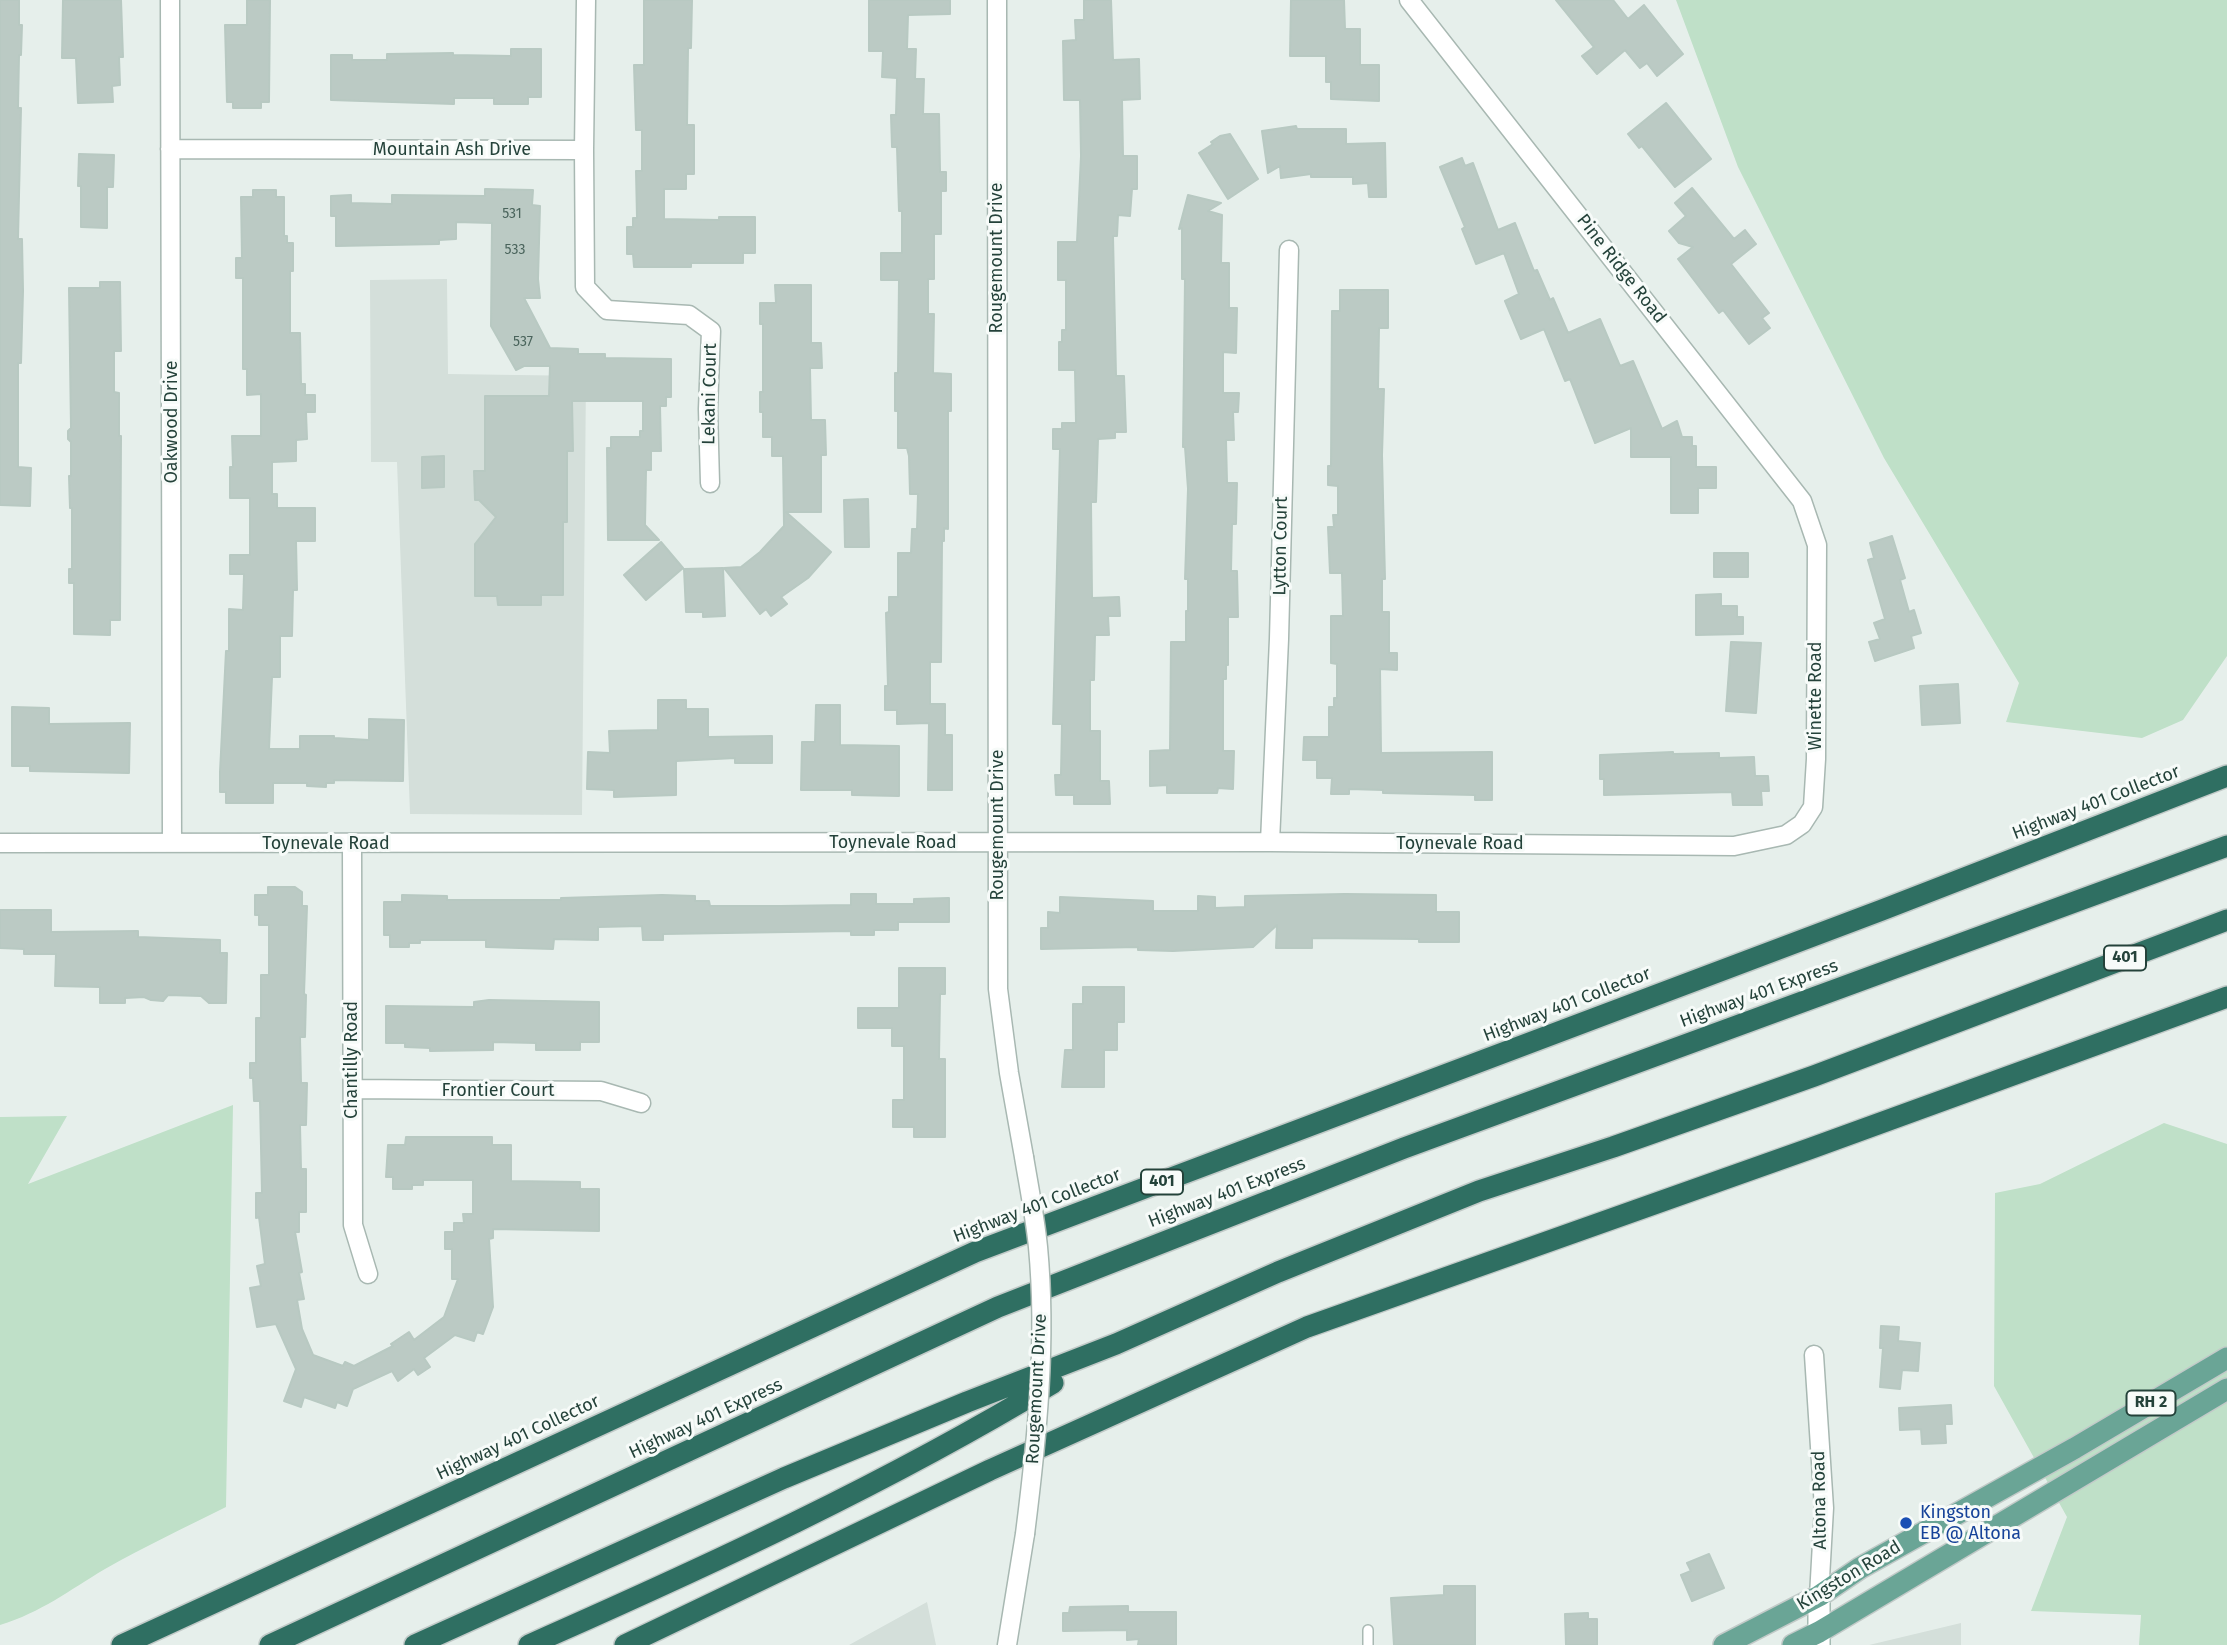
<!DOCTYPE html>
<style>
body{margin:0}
canvas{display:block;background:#e6efeb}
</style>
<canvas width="2227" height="1645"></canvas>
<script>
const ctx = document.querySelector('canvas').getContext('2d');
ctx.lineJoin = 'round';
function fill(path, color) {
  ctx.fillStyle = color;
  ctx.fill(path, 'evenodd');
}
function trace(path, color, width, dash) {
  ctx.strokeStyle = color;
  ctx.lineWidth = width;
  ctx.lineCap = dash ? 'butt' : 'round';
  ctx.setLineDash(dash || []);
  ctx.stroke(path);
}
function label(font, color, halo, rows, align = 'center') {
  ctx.font = font + ' "Fira Sans",sans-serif';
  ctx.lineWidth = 6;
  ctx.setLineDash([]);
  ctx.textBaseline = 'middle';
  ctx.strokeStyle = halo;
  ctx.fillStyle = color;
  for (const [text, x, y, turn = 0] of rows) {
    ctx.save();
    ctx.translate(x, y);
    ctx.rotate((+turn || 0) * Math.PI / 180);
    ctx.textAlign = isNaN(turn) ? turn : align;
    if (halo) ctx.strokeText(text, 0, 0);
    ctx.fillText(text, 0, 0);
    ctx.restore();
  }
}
fill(new Path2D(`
 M447,279L448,374L586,376L582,815L410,814L397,462H371L370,280Z
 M927,1602L936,1645H849Z
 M1961,1623V1645H1869Z`), '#d4dfda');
fill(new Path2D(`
 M1676,0H2227V656L2183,720L2142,738L2006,722L2019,683L1884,458L1738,167Z
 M233,1105L226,1507C186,1527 144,1547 105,1569C68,1591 42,1612 0,1625V1117L67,1116L28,1184Z
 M2164,1123L2227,1144V1645H2139L2141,1615L2031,1611L2067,1517L1994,1386L1995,1193L2040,1184Z`), '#bfe0c8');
const building = new Path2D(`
 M0,0H19V25H22L21,55H19L18,108H21L18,239H22L23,291L21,363H18V467L31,468L30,506L0,505Z
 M63,0H121L123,57H119L120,85L112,86L113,102L78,103L76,58H62Z
 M247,0H270L269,102H261V108H233V102H227L225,25H247Z
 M644,0H692L691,48H688L687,125H694V174H686V189H664V219L719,220V217H755V253H743V263H691V267H634L633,254H627V227H633V218H637L636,171H642V130H636L634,65H644Z
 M869,0H950V14L908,15L907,49H916L915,79H924L923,114H939L940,172H946V191H941V234H934V279H928V314H934L933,373L951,374V411H948V529L944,528V541H942L941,662H930V704H945V735H952V790H928L929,723L897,724V710H885V686H888L886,613L889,612V597H898V553H911L912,529H917L918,494H910L909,456L907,448H898V411H895V373H898L899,280H881V253H902V211H899L897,147H892L891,115H896L897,78L882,77L883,51H869Z
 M1084,0H1111L1113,60L1139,59L1140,99L1122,100L1123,156H1137V189H1132L1130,216L1118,215L1117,236H1113L1116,376H1124L1126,432H1115V438L1098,439L1096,502H1091L1092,598L1119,597L1120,616H1108L1109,635H1095L1094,680H1090V731H1100V781H1109L1110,804H1074V795H1056L1055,775H1061L1062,724H1053L1060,449H1053V429H1062V423H1076L1075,370H1059V342H1062V330H1066V280H1058V242H1077L1081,156L1080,100H1064L1063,41L1076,40L1075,20H1084Z
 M1291,0H1344L1345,29H1360V65H1379V101L1331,99V82H1326V56H1290Z
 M1556,0H1613L1628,19L1644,5L1683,54L1657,76L1647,63L1640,68L1625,50L1597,74L1582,56L1594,47Z
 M511,49H541V97H528V104H494V98H454V104L331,100V55H352V60H387V54L453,53V55L511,56Z
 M1666,103L1711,159L1675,187L1642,146L1639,148L1628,134Z
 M1296,126L1297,129H1346V144L1385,143L1386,197H1369L1368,183L1353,184V177H1311V174L1281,178L1280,166L1268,173L1262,131Z
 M1230,134L1258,179L1228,199L1199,153L1213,144L1211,142L1220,136Z
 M79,154L114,155L113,187H107V228L81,227V186H78Z
 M1462,158L1465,166L1473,163L1498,230L1515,223L1534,271L1537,270L1550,300L1553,298L1568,333L1600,319L1620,366L1633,361L1662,429L1677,421L1682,437H1692V446H1696V467H1716V488H1698V513H1671V457H1631V428L1595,443L1570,379L1565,381L1544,329L1521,339L1505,301L1519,294L1504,253L1476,264L1462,229L1465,227L1440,167Z
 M1692,188L1734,239L1745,230L1756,244L1731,264L1769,313L1762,318L1770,328L1749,344L1723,310L1719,313L1678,259L1693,247L1679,243L1669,231L1686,216L1675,203Z
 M485,189L533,190L532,205L540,206L538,279L540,298H524L550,348L578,349V354H605V358L671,359V397H666V406H660L661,451H651V470H646L645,525L659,540H608L607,448H611V437H640V431H643V401H572L573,451H567V522H563V595H541V605H498L497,596H475V544L496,517L479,500H475L474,471H485V396H549L550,366H524L516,370L491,326L492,223L456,222V239L439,240V244L336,246V216H331V196L351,195V203L392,204V195L485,196Z
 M253,190H276V197H284V236H287V243H293V271H290V333H300L301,384H305V395H315V412H306L307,439L296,440V461L272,462V494H277V508H315V541H296L297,590H293L292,636H280V677H272L269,749H300V736H334V738L369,740V719L404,720L403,781L334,780V783H326V787L307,786V783H273V803H226V792H220V772L226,651H229V609L243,610L244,574H230V555H250V498H230V467H233L232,436H261V394L247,395V369H243V278H236V258H242L241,197H253Z
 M1188,195L1221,203L1208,211L1222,215L1221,263H1229V308H1237L1236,353L1223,352V393H1239L1238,412H1233L1234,440H1226L1227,483H1237L1236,524H1232L1231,571H1237L1238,617H1228V665H1226V679H1223V751H1234L1233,789L1218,788L1217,793H1167V785L1150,786V751L1170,750L1171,642H1186V611H1188V579H1185L1188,489L1185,447H1183L1185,279H1182V228L1179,229Z
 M100,282H120L121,351H114V392L119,393V436H121L120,620H110V635L74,634V583H69V569H72V508H70L69,476H71V442L68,439V431L71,428L69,288H100Z
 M775,285H811V343H821L822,368H810L811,420H825L826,455H821V512H786L831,552L808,578L781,597L787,604L771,616L766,609L760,614L724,568L741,567L760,552L784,526L783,456H772V437H763V412H760V392H763V324H760V303H776Z
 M1340,290H1388V328H1379L1378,389H1384L1382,455L1385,579H1382V612H1389V653H1397V670L1380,669L1381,753L1492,752V800H1475V795L1383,793V790L1349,789V794H1331L1332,778H1317V760H1303L1304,737H1329V707H1334V698H1337V664L1331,663V616H1343L1342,573H1330L1328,527H1334L1333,515H1338V486L1328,485V466H1331L1332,311H1340Z
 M444,456V487L422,488V457Z
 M868,499L869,547H845L844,500Z
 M1892,536L1905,578L1900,580L1909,612L1914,610L1921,633L1911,636L1914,648L1875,661L1869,642L1880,639L1874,623L1885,619L1868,560L1874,558L1870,543Z
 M661,542L683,568L646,600L624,575Z
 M1714,553H1748V577H1714Z
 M723,568L725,616L703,617V612H686L684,569Z
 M1721,594V606H1737V617H1743V634L1696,635V595Z
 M1731,642L1761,643L1756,713L1726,711Z
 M1958,684L1960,723L1922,725L1920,686Z
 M658,700H686V709H708V737L772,736V763H735V758L676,761V795L614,797V790L587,789L588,752L610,753L609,731L658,730Z
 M816,705H840V745L899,746V796L852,795V790H801L802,742H815Z
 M12,707L49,708V724L130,723L129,773L30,771V766H12Z
 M1673,752V754L1719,753V758L1754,757L1755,776H1768L1769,791H1761L1762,805H1733L1732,792L1604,795V779H1600V755Z
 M268,887H295L302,892V906H307L304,994L306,995L305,1037H300L301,1083H307L306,1125H300L301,1169H306V1212H299V1232H295L302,1272L299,1273L304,1299L297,1300L302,1329L313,1355L343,1366L345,1362L354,1366L393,1346L391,1344L409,1332L414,1340L444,1317L458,1279H452V1249H445V1232H454V1223H464L463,1214H473V1180H423V1185H412V1189H393V1177H386L388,1145H405L406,1137H492V1145H511V1181L580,1182V1189H599V1231L493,1229V1238L489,1239L493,1307L483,1334L477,1332L474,1341L455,1335L424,1358L430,1367L418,1375L414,1369L398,1381L392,1371L353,1389L347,1406L337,1402L335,1408L304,1397L301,1407L284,1401L296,1369L276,1324L257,1327L250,1288L261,1286L257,1266L265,1264L259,1217L256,1218V1193H262L260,1101H254L253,1078H250V1063H256V1018H261V975H269V925H259V915H255V895H268Z
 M851,894H876V904H914V899L949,898V922H898V930H874V935H851V931L663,934V940H643L642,926L598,927V940L554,939L553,949L486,947V940H420V943H409V947H390V935H384V902H402V895L447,896V900H561V898L662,895L695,896V901H709L710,906H780L851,905Z
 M1345,894L1436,895V912H1459V942H1419V939L1312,938V948H1276L1277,925L1253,947L1173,951L1138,950V947L1041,949V928H1048V912L1060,913V897L1153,901V911H1198V896L1215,897V908L1245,907V896Z
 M0,910H51V932L138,931V937L220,940V953H227L226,1003H209L201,996L168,995L163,1001L151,1000L144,997L125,998V1003H100V987L55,986L56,954H24V949L0,948Z
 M899,968H945V994H940L939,1059H945V1137H914V1127H893V1100H904V1046H892V1028H858V1008H899Z
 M1083,987H1124V1022H1117V1050H1104V1087H1062L1065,1050H1073V1004H1083Z
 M489,1000L599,1002V1042H580V1050H536V1043L493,1042V1050L430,1051V1048L405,1047V1043H386V1006L474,1007V1002Z
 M1881,1326L1899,1327L1898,1341L1920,1343L1918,1371L1902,1370L1900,1389L1880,1387L1883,1348H1880Z
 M1951,1405L1952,1424H1945L1946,1443L1922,1444L1921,1429L1900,1430L1899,1408Z
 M1709,1554L1724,1588L1692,1601L1681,1575L1691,1571L1687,1563Z
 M1444,1586H1475V1645H1394L1391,1598L1444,1595Z
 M1128,1606V1612H1176V1645H1138L1139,1639L1127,1640V1630L1063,1631V1613H1069L1070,1607Z
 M1588,1613V1619H1597V1645H1566L1565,1614Z`);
fill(building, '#bbcac4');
trace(building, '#b8c9c2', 2);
const service = new Path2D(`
 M1368,1645V1630`);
const minor = new Path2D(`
 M170,0L172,843
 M586,0L584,150L585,287L607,310L689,315L711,331L708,409L710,483
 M997,0L998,989L1009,1073L1024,1157
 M170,149L584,150
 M1270,842L1279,639L1289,250
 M0,843L1270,842L1734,846L1786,835L1802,824L1813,807L1816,759L1817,545L1802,501L1409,0
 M352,844L353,1225L368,1274
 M353,1089L601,1091L641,1103
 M1814,1355L1824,1508L1819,1596
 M1007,1645L1025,1534`);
const secondary = new Path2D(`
 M1819,1645V1596`);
const primary = new Path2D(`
 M1724,1645L1819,1596L1860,1568L2075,1448L2227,1358
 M1793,1645L1819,1632L2227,1389`);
const motorway = new Path2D(`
 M122,1645L975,1252L1882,910L2227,776
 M270,1645L998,1307L1404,1148L2227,846
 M415,1645L784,1478L967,1402L1116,1344L1278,1272L1479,1191L1613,1147L1814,1076L2227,920
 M529,1645C708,1566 886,1484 1053,1383
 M625,1645L990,1470L1307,1327L1809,1149L2227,997`);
trace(service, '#a8b8b2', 12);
trace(minor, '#a8b8b2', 21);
trace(secondary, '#a4bbb3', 24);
trace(primary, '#c2cac8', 24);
trace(motorway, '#c2cac8', 24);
trace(service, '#fff', 9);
trace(minor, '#fff', 18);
trace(secondary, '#fff', 21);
trace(primary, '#6aa596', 21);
trace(motorway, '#2f6f62', 21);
const minorBridge = new Path2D(`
 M1024,1157C1029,1187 1035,1217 1038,1247C1047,1343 1037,1439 1025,1534`);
trace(minorBridge, '#a8b8b2', 21, []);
trace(minorBridge, '#fff', 18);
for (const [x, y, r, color] of [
 [1906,1523,7,"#1a4fb4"]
]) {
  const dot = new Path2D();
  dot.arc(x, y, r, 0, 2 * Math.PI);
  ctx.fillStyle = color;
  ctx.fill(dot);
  trace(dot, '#f7fbf9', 2.5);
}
label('14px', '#4a645c', null, [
 ["531",512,214],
 ["533",515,250],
 ["537",523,342]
]);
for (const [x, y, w] of [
 [2125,958,42],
 [1162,1182,42],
 [2151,1403,49]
]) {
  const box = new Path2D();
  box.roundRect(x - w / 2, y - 12.5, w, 25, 5);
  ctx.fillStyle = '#f7fbf9';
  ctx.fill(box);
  trace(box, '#24423a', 2);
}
label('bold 16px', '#24423a', null, [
 ["401",2125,958],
 ["401",1162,1182],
 ["RH 2",2151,1403]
]);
label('18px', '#24423a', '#f7fbf9', [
 ["Mountain Ash Drive",452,150],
 ["Rougemount Drive",997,258,-90],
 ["Pine Ridge Road",1621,269,52],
 ["Lekani Court",710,394,-89],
 ["Oakwood Drive",172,422,-90],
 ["Lytton Court",1281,546,-89],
 ["Winette Road",1816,696,-90],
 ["Highway 401 Collector",2096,803,-21],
 ["Rougemount Drive",998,825,-90],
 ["Toynevale Road",893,843],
 ["Toynevale Road",326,844],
 ["Toynevale Road",1460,844],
 ["Highway 401 Express",1759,994,-20],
 ["Highway 401 Collector",1567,1005,-21],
 ["Chantilly Road",352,1060,-90],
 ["Frontier Court",498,1091],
 ["Highway 401 Express",1227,1193,-21],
 ["Highway 401 Collector",1037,1206,-21],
 ["Rougemount Drive",1037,1389,-87],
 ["Highway 401 Express",706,1419,-25],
 ["Highway 401 Collector",518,1438,-25],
 ["Altona Road",1820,1500,-91],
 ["Kingston Road",1849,1576,-31]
]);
label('18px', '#164399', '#f7fbf9', [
 ["Kingston",1920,1513],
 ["EB @ Altona",1920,1534]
], 'left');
</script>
